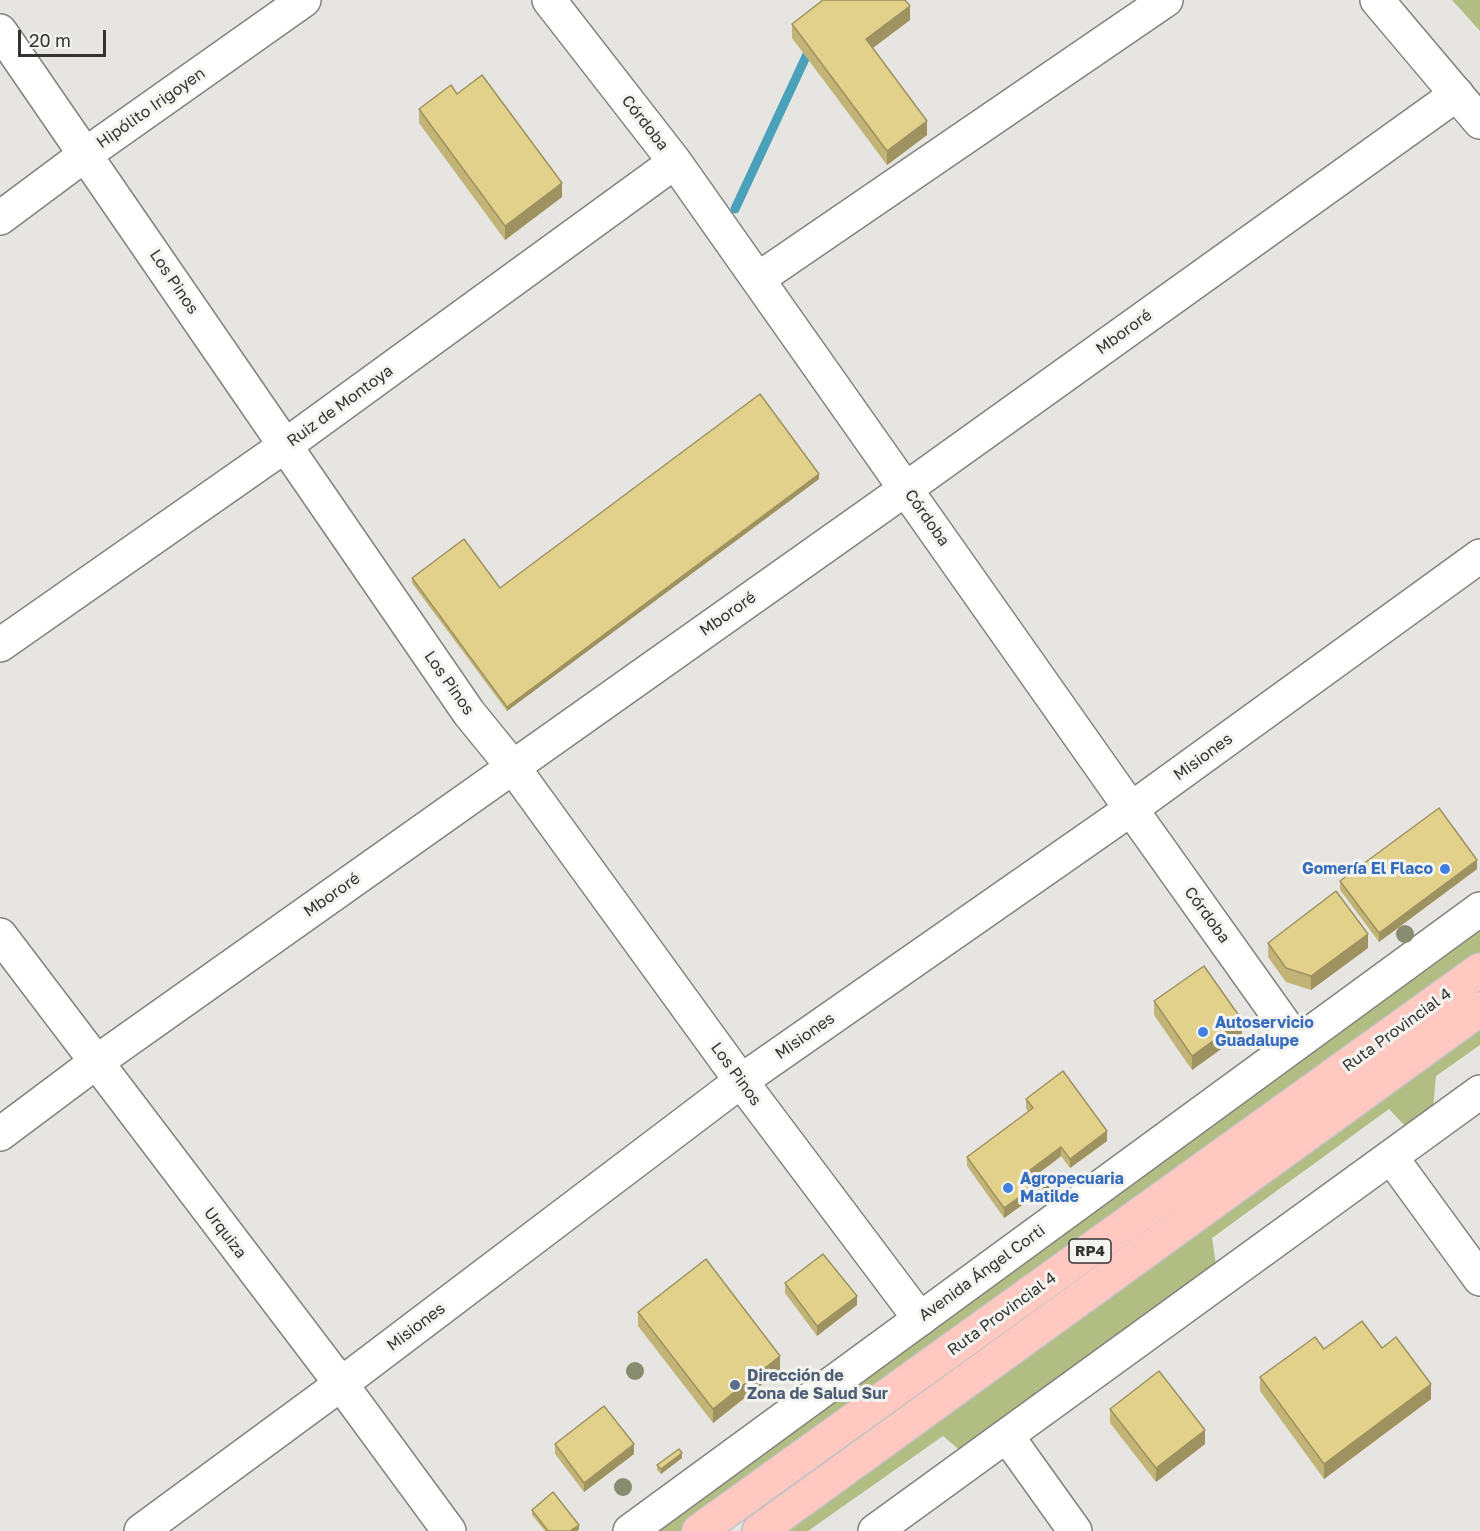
<!DOCTYPE html>
<html>
<head>
<meta charset="utf-8">
<style>
  body { margin:0 }
  #map { position:relative; width:1480px; height:1531px; overflow:hidden; background:#e6e5e1; font-family:"Golos Text",sans-serif }
  canvas { display:block }
  .scale { position:absolute; left:18px; top:30px; width:88px; height:27px; box-sizing:border-box; border:3px solid #343332; border-top:0; padding-left:8px; font-size:18px; line-height:21px; white-space:nowrap; color:#343332; -webkit-text-stroke:4px #f3f3ef; paint-order:stroke }
</style>
</head>
<body>
<div id="map">
<canvas width="1480" height="1531"></canvas>
<div class="scale">20 m</div>
</div>
<script>
const c = document.querySelector('canvas').getContext('2d');
c.lineJoin = 'round';
function fillPath(path, color) {
  c.fillStyle = color;
  c.fill(path, 'evenodd');
}
function strokePath(path, color, width, dash) {
  c.strokeStyle = color;
  c.lineWidth = width;
  c.lineCap = dash ? 'butt' : 'round';
  c.setLineDash(dash || []);
  c.stroke(path);
}
function label(font, color, halo, rows, align = 'center') {
  c.font = font + ' "Golos Text",sans-serif';
  c.lineWidth = 6;
  c.setLineDash([]);
  c.textBaseline = 'middle';
  c.strokeStyle = halo;
  c.fillStyle = color;
  for (const [text, x, y, turn = 0] of rows) {
    c.save();
    c.translate(x, y);
    c.rotate((+turn || 0) * Math.PI / 180);
    c.textAlign = isNaN(turn) ? turn : align;
    if (halo) c.strokeText(text, 0, 0);
    c.fillText(text, 0, 0);
    c.restore();
  }
}
fillPath(new Path2D(`
  M1452,0H1480V31Z
  M1480,931V955L681,1531H649Z
  M1480,1018V1045L1436,1076L1433,1108L1406,1127L1389,1109L1212,1238L1216,1265L963,1453L943,1436L808,1531H775Z`), '#b1bd82');
strokePath(new Path2D(`
  M735,209L810,48`), '#49a1ba', 9);
const minor = new Path2D(`
  M549,0L675,162L1131,809L1297,1042
  M0,31L469,713L513,767L741,1081L920,1319
  M0,218L86,154L304,0
  M758,279L1166,0
  M0,645L286,445L675,162
  M0,935L341,1384L449,1531
  M0,1134L95,1063L907,488L1457,94
  M1391,1157L1480,1279
  M1007,1436L1075,1531
  M141,1531L341,1384L741,1081L1131,809L1480,556`);
const secondary = new Path2D(`
  M1377,0L1480,122
  M630,1531L1480,909
  M875,1531L1480,1092`);
const primary = new Path2D(`
  M699,1531L1480,970
  M759,1531L1480,1009`);
strokePath(minor, '#82817d', 36);
strokePath(secondary, '#82817d', 36);
strokePath(primary, '#c2c2c2', 36);
strokePath(minor, '#fff', 33);
strokePath(secondary, '#fff', 33);
strokePath(primary, '#ffc8c0', 33);
c.fillStyle = '#888c6e';
for (const [x, y] of [
  [1405,934],
  [1050,1193],
  [635,1371],
  [623,1487]
]) {
  c.beginPath();
  c.arc(x, y, 9, 0, 2 * Math.PI);
  c.fill();
}
fillPath(new Path2D(`
  M910,20L873,48L927,135L887,165L792,38V24Z
  M457,94L562,197L505,240L419,123V109Z
  M819,479L507,711L412,583V578L500,588Z
  M1477,869L1379,942L1340,890V881Z
  M1268,943L1368,948L1311,990L1286,982L1268,957Z
  M1154,1001L1242,1034L1192,1070L1154,1015Z
  M1026,1099L1107,1141L1070,1168L1061,1156L1054,1162L1034,1176L1039,1193L1004,1218L967,1166V1157L1028,1112L1026,1108Z
  M785,1283L857,1305L817,1336L785,1293Z
  M638,1312L780,1370L713,1423L638,1326Z
  M1382,1348L1431,1399L1324,1479L1260,1391V1377L1324,1349Z
  M1110,1409L1205,1444L1156,1482L1110,1423Z
  M555,1444L634,1454L584,1492L555,1454Z
  M682,1458L661,1474L657,1470V1465Z
  M532,1510L579,1529L577,1531H545L532,1515Z`), '#c2b477');
fillPath(new Path2D(`
  M910,6V20L866,53V39Z
  M927,121V135L887,165V151Z
  M562,183V197L505,240V226Z
  M819,474V479L507,711V707Z
  M1477,860V869L1379,942V933Z
  M1368,934V948L1311,990V976Z
  M1242,1020V1034L1192,1070V1056Z
  M1107,1131V1141L1070,1168V1159Z
  M1061,1147V1156L1030,1180V1170Z
  M1039,1183V1193L1004,1218V1208Z
  M857,1296V1305L817,1336V1326Z
  M780,1356V1370L713,1423V1409Z
  M1431,1384V1399L1324,1479V1464Z
  M1205,1430V1444L1156,1482V1468Z
  M634,1444V1454L584,1492V1483Z
  M682,1453V1458L661,1474V1469Z
  M579,1525V1529L577,1531H570Z`), '#9e9261');
const building = new Path2D(`
  M823,0H905L910,6L866,39L927,121L887,151L792,24Z
  M482,75L562,183L505,226L419,109L451,85L457,94Z
  M760,394L819,474L507,707L412,578L464,539L500,588Z
  M1439,808L1477,860L1379,933L1340,881Z
  M1336,891L1368,934L1311,976L1286,968L1268,943Z
  M1204,966L1242,1020L1192,1056L1154,1001Z
  M1063,1071L1107,1131L1070,1159L1061,1147L1054,1152L1030,1170L1039,1183L1004,1208L967,1157L1033,1108L1026,1099Z
  M823,1254L857,1296L817,1326L785,1283Z
  M706,1259L780,1356L713,1409L638,1312Z
  M1362,1321L1382,1348L1396,1337L1431,1384L1324,1464L1260,1377L1315,1337L1324,1349Z
  M1159,1371L1205,1430L1156,1468L1110,1409Z
  M604,1406L634,1444L584,1483L555,1444Z
  M679,1449L682,1453L661,1469L657,1465Z
  M553,1492L579,1525L570,1531H548L532,1510Z`);
fillPath(building, '#e1d18a');
strokePath(building, '#9e9261', 1.5);
for (const [x, y, r, color] of [
  [1445,869,6,"#3f7fe0"],
  [1203,1032,6,"#3f7fe0"],
  [1008,1188,6,"#3f7fe0"],
  [735,1385,6,"#5c6f8a"]
]) {
  const dot = new Path2D();
  dot.arc(x, y, r, 0, 2 * Math.PI);
  c.fillStyle = color;
  c.fill(dot);
  strokePath(dot, '#f3f3ef', 2);
}
for (const [x, y, w] of [
  [1090,1251,42]
]) {
  const box = new Path2D();
  box.roundRect(x - w / 2, y - 12, w, 24, 4.5);
  c.fillStyle = '#f3f3ef';
  c.fill(box);
  strokePath(box, '#343332', 1.5);
}
label('bold 15px', '#343332', null, [
  ["RP4",1090,1251]
]);
label('16px', '#343332', '#f3f3ef', [
  ["Hipólito Irigoyen",151,108,-35],
  ["Córdoba",645,123,52],
  ["Los Pinos",174,282,56],
  ["Mbororé",1124,332,-36],
  ["Ruiz de Montoya",340,406,-36],
  ["Córdoba",927,518,55],
  ["Mbororé",728,614,-35],
  ["Los Pinos",449,683,55],
  ["Misiones",1203,757,-36],
  ["Mbororé",332,895,-35],
  ["Córdoba",1207,915,54],
  ["Ruta Provincial 4",1397,1030,-36],
  ["Misiones",805,1036,-35],
  ["Los Pinos",736,1074,54],
  ["Urquiza",225,1233,53],
  ["Avenida Ángel Corti",982,1273,-36],
  ["Ruta Provincial 4",1002,1314,-36],
  ["Misiones",416,1327,-37]
]);
label('bold 16px', '#366cbe', '#f3f3ef', [
  ["Gomería El Flaco",1433,869,"right"],
  ["Autoservicio",1215,1023],
  ["Guadalupe",1215,1041],
  ["Agropecuaria",1020,1179],
  ["Matilde",1020,1197]
], 'left');
label('bold 16px', '#4e5e75', '#f3f3ef', [
  ["Dirección de",747,1376],
  ["Zona de Salud Sur",747,1394]
], 'left');
</script>
</body>
</html>
